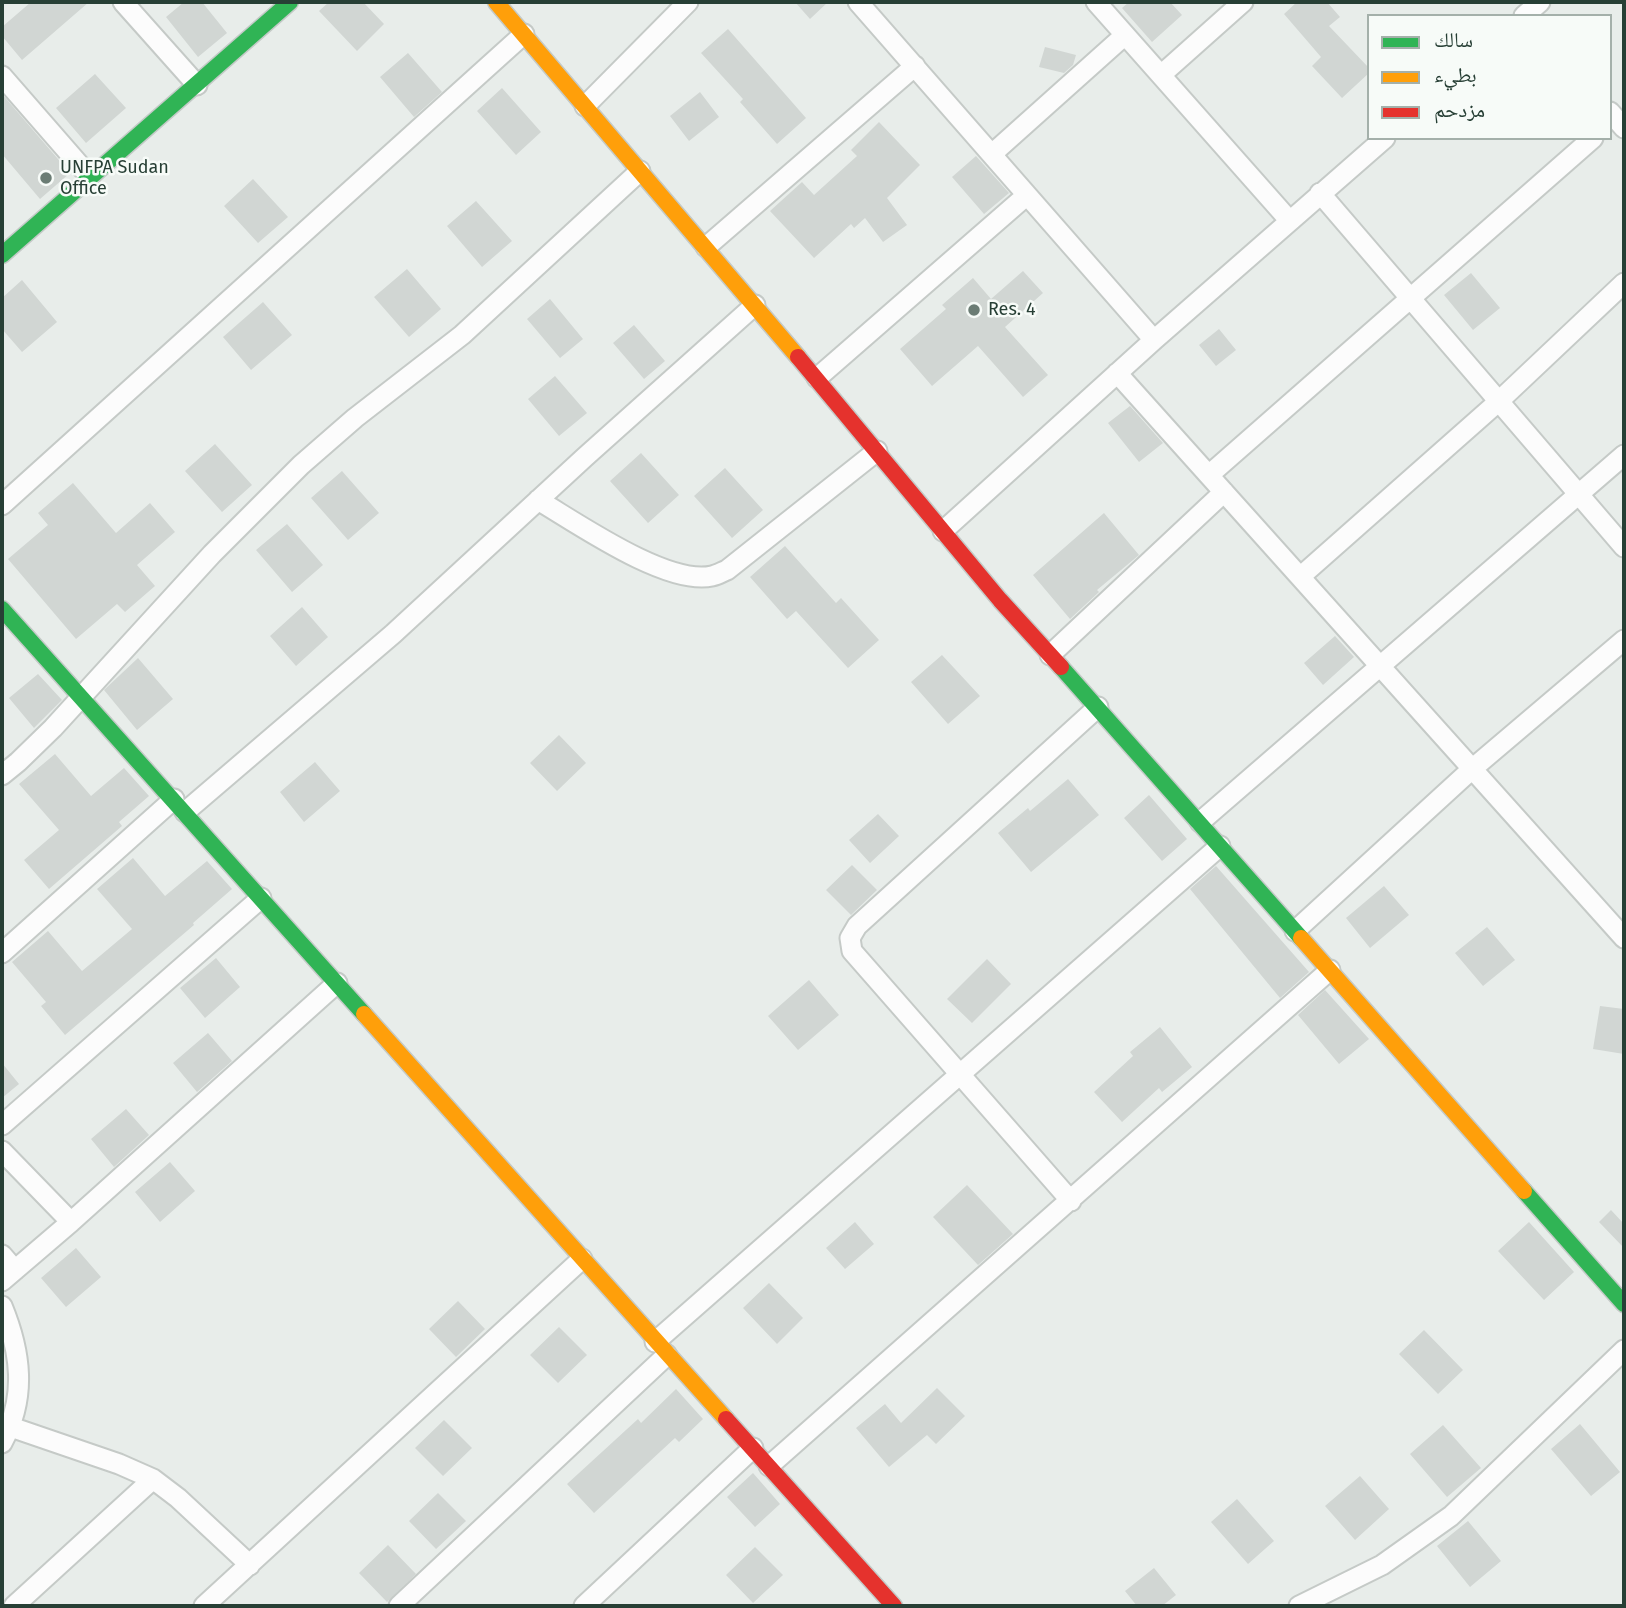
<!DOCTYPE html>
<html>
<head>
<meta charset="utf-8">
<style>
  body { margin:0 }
  #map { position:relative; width:1626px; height:1608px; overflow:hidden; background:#e8edea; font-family:"Fira Sans","Noto Naskh Arabic",sans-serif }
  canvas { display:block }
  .frame { position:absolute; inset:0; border:4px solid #273f35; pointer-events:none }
  .legend { position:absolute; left:1367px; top:14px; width:245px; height:126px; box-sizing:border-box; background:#f7fbf8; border:2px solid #a4b0aa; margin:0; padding:9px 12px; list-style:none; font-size:21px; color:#273f35 }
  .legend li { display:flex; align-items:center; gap:14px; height:35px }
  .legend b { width:35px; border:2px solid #a4b0aa }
</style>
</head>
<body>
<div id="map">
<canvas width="1626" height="1608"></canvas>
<div class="frame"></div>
<ul class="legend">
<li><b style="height:9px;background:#30b455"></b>سالك</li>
<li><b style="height:9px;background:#ff9f0a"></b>بطيء</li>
<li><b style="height:9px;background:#e5322d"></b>مزدحم</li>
</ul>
</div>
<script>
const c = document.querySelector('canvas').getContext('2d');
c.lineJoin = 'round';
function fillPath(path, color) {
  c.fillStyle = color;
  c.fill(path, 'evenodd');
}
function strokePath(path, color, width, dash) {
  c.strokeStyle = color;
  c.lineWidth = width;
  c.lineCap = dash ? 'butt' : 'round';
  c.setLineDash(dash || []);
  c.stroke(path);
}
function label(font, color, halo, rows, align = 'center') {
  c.font = font + ' "Fira Sans",sans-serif';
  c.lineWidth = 5;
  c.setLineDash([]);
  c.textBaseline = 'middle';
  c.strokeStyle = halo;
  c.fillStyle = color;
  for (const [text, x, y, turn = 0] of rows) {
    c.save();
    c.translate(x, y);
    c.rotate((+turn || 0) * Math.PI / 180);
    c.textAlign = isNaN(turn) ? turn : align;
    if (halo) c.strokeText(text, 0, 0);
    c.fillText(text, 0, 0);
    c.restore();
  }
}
fillPath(new Path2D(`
  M31,2H89L22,60L2,36V27Z
  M184,2H202L227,33L198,57L166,17Z
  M329,2H363L384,24L357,51L319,11Z
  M795,2H828L810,19Z
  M1129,2H1170L1182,15L1152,42L1122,8Z
  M1297,2H1327L1340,17L1329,26L1369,68V73L1342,98L1312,66L1321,57L1284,14Z
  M728,29L806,118L777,144L740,102L743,99L701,53Z
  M1045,47L1076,55L1073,65L1064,73L1039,67Z
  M408,53L442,92L414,117L380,77Z
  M95,74L126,108L86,143L56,108Z
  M502,88L541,132L516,155L477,111Z
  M700,92L719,117L689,141L670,116Z
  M2,94L70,173L40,199L2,154Z
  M879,122L920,165L887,198L907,225L883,242L865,218L854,228L851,224L814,258L770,211L802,182L814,195L857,156L851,150Z
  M976,156L1009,193L984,214L952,177Z
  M253,179L288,217L258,243L224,206Z
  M476,201L512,241L482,267L447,226Z
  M407,269L441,309L409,337L374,297Z
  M1023,271L1043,293L1005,327L1048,375L1023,397L978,346L932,386L900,349L946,309L942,305L973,278L991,299Z
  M1471,273L1500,308L1473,330L1444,295Z
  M22,280L57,322L22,352L2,329V298Z
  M550,299L583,339L560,358L527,319Z
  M263,302L292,335L251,370L223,337Z
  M634,325L665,361L644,379L613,343Z
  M1219,329L1236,350L1216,366L1199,345Z
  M555,376L587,413L559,436L528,399Z
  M1130,406L1163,443L1139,462L1108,423Z
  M215,444L252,485L222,512L185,471Z
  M641,453L679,495L648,523L610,481Z
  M725,468L763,510L732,538L694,496Z
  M342,471L379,513L348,540L311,498Z
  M73,483L116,533L150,503L175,532L137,565L155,586L125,612L117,604L76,639L8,559L48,525L38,513Z
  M1104,513L1139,555L1097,590L1099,592L1070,619L1033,575Z
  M287,524L323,565L292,592L256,550Z
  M785,546L836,603L841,598L879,640L848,668L796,611L787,619L750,577Z
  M302,607L328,637L296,666L270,636Z
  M1335,636L1354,657L1323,685L1304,663Z
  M942,655L980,696L948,724L911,682Z
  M138,658L173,699L137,730L104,690Z
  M38,674L62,700L34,728L9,698Z
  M559,735L586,763L557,791L530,763Z
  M55,754L91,796L124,768L149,796L119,822L122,826L49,889L24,860L59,830L19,784Z
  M315,762L340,791L304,822L280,792Z
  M1068,779L1099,815L1031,872L998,833L1028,808L1030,811Z
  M1149,795L1187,839L1162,861L1124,818Z
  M878,814L899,836L870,863L849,840Z
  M133,858L165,896L207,861L232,889L193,923L194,925L65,1035L41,1006L46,1002L12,962L48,931L82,971L132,929L97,889Z
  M852,865L877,890L851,915L826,890Z
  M1216,866L1309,972L1280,998L1190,889Z
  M1384,886L1409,915L1370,948L1346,918Z
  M1487,927L1515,960L1483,986L1455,953Z
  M216,958L240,987L205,1018L180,988Z
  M987,959L1011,984L972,1023L947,999Z
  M809,980L839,1015L798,1050L768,1016Z
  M1325,990L1369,1039L1339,1064L1298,1015Z
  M1600,1006L1624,1009V1054L1593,1049Z
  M1160,1027L1192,1067L1162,1092L1159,1088L1122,1122L1094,1092L1133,1056L1130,1052Z
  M208,1033L232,1061L197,1092L173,1063Z
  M2,1063L19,1084L2,1098Z
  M126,1109L149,1135L114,1167L91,1139Z
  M170,1162L195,1191L160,1222L135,1192Z
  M967,1185L1013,1234L978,1265L933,1217Z
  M1611,1210L1624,1224V1248L1599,1222Z
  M855,1222L874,1244L845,1269L826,1248Z
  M1529,1222L1574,1272L1544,1300L1498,1251Z
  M76,1248L101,1277L66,1307L41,1278Z
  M769,1283L803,1318L777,1344L743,1308Z
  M458,1301L485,1329L456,1357L429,1329Z
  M559,1327L587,1355L558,1383L530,1355Z
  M1424,1330L1463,1370L1438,1394L1399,1354Z
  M937,1388L965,1416L936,1444L927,1435L889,1467L856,1428L885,1404L901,1423Z
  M676,1389L703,1419L679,1442L675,1438L594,1513L567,1484L638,1419L641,1423Z
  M444,1420L472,1448L443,1476L415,1448Z
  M1580,1424L1620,1472L1591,1496L1551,1449Z
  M1443,1425L1481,1468L1447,1497L1410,1454Z
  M753,1473L780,1504L755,1527L727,1497Z
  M1360,1476L1389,1509L1355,1540L1325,1506Z
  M438,1493L466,1521L436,1549L409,1521Z
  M1237,1499L1274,1541L1248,1564L1211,1522Z
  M1468,1521L1501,1561L1470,1587L1437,1546Z
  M388,1545L416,1574L387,1602L359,1573Z
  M755,1547L783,1575L753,1603L726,1575Z
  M1154,1568L1176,1595L1162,1606H1137L1125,1591Z`), '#d1d6d3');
const street = new Path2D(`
  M123,2L197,85
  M858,2L1154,340
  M1096,2L1289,220
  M1524,16L1540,2
  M1161,75L1243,2
  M2,76L90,177
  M585,106L688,2
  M1610,112L1624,128
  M992,154L1125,35
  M1320,193L1624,547
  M706,247L915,66
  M1117,373L1624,938
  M817,378L1027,195
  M1209,475L1593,138
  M538,500C577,523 667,586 712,576C717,575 722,572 727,570L877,451
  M2,505L524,34
  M943,531L1154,340L1385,138
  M1300,577L1498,402L1624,283
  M1050,655L1224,492
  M2,775L18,762L53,728L212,554L301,465L355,418L462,335L640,171
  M185,812L393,634L585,457L755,305
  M1200,822L1624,455
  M1295,931L1472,769L1624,640
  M2,953L174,799
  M2,1125L261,898
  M2,1151L71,1222
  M1071,1201L852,951L850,938L857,926L1098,707
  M2,1255L15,1270
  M2,1281L71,1222L337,983
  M2,1306C21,1352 27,1397 2,1443
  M655,1342L1220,846
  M11,1427L119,1464L153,1479L178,1498L250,1565
  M769,1466L1330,970
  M14,1606L153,1479
  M204,1606L582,1259
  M399,1606L667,1355
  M584,1606L753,1448
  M1299,1606L1382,1565L1451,1516L1624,1350`);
const fast = new Path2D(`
  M2,255L290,2
  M2,609L364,1014
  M1061,667L1301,938
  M1524,1191L1624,1304`);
const slow = new Path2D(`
  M496,2L798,357
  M1301,938L1524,1191
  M364,1014L726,1419`);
const jam = new Path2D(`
  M798,357L1000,600L1061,667
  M726,1419L894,1606`);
strokePath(street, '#c5cac7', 23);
strokePath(fast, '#c4cac7', 19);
strokePath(slow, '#c4cac7', 19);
strokePath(jam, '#c4cac7', 19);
strokePath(street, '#fcfcfc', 19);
strokePath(fast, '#30b455', 16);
strokePath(slow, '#ff9f0a', 16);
strokePath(jam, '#e5322d', 16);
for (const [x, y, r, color] of [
  [46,178,7,"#6b7c74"],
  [974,310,7,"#6b7c74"]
]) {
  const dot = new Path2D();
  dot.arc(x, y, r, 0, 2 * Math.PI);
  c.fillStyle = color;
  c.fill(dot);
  strokePath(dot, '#f7fbf8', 2.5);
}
label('18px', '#273f35', '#f7fbf8', [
  ["UNFPA Sudan",60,168],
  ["Office",60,189],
  ["Res. 4",988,310]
], 'left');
</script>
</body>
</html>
